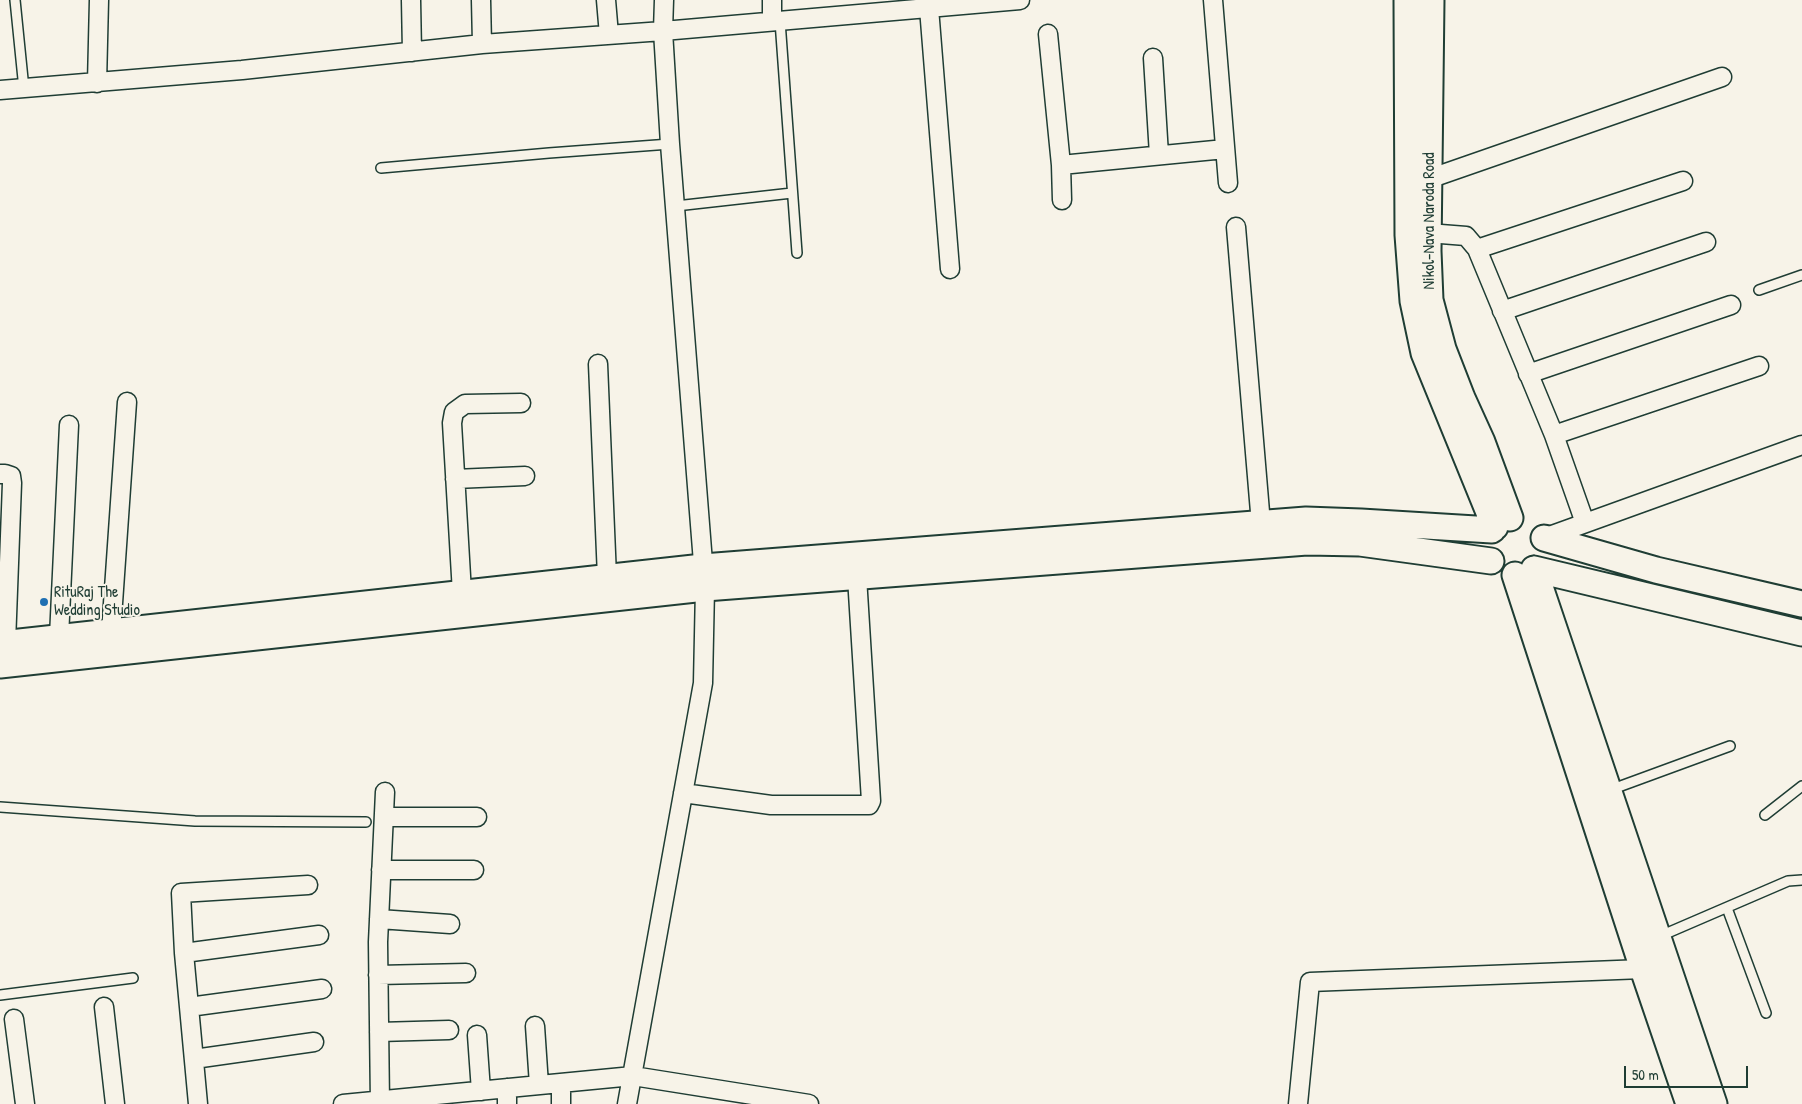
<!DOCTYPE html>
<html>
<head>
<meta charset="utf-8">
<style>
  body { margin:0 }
  #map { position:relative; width:1802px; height:1104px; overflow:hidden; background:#f7f3e8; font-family:"Patrick Hand",sans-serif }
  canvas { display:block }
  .scale { position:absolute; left:1624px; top:1066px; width:124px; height:22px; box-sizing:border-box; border:2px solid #1f3d34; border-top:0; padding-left:6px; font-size:15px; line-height:18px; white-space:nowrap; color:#1f3d34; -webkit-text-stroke:4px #f7f3e8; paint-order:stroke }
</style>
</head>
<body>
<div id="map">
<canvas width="1802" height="1104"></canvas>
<div class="scale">50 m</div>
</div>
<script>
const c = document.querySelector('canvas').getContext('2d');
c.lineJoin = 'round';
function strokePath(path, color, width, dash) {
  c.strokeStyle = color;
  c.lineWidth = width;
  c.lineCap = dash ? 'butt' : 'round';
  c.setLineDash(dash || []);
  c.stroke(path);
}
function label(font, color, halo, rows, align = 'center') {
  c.font = font + ' "Patrick Hand",sans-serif';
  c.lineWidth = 4;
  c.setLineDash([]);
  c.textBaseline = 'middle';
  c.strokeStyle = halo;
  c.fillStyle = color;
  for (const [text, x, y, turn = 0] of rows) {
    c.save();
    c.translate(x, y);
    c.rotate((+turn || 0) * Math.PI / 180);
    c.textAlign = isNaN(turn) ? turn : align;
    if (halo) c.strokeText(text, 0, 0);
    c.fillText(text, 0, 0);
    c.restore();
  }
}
const lane = new Path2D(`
  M15,0L24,89
  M780,21L797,253
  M381,168L549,153L670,144
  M676,206L792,193
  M1759,290L1802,275
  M1610,790L1730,746
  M0,807L195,821L366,822
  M1765,815L1802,786
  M1727,908L1766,1013
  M1658,937L1788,881L1802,880
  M0,995L133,978`);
const street = new Path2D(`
  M411,0L412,52
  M481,0L482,44
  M606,0L609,35
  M772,0V21
  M1213,0L1228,183
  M929,8L950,269
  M1048,34L1061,165
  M1153,58L1159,155
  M97,83L99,0
  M0,90L242,70L482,44L663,31L1020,0
  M1420,182L1722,77
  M1062,200L1061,165L1225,149
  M1236,227L1261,524
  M1428,233L1466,236L1477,249
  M1502,311L1706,242
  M598,364L607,577
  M1528,374L1731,305
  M1554,435L1759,366
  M0,474H5L11,476L12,483L6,643
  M455,479L525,476
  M1585,523L1554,435L1477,249L1683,181
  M1544,538L1802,445
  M462,593L452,423L454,412L465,404L521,403
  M111,632L127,402
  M59,637L69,425
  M683,793L771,805H869L871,801L857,577
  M384,817H477
  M381,870H474
  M379,919L450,924
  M184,953L319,935
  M378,975L466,973
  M104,1007L115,1104
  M189,1007L322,989
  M14,1019L25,1104
  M535,1026L539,1085
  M379,1032L449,1030
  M477,1035L481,1091
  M194,1059L314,1042
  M561,1083V1104
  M507,1088V1104
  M198,1104L184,953L181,893L308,885
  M343,1104L633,1076L809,1104
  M380,1104L378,942L385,792
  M627,1104L703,683L705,588L670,144L663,31L664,0
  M1298,1104L1310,982L1643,969`);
const secondary = new Path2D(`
  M1407,0L1408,235L1413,301L1424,353L1495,527
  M1431,0L1428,251L1430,300L1443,349L1462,398L1482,442L1510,518
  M1544,538L1656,570L1802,604
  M1534,569L1714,1104
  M1534,569L1802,633
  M1515,575L1643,969L1689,1104
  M0,644L703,567L1306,520L1361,522L1492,530
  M0,665L705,588L1307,542L1360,543L1491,561`);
strokePath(lane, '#1f3d34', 12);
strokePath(street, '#1f3d34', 21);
strokePath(secondary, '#1f3d34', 29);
strokePath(lane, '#f7f3e8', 9);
strokePath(street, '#f7f3e8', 18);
strokePath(secondary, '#f7f3e8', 25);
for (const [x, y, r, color] of [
  [44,602,5,"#1f6fb2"]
]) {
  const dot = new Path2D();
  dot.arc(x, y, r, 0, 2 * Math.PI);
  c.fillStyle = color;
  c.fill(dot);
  strokePath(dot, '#f7f3e8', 2);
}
label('16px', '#1f3d34', '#f7f3e8', [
  ["Nikol-Nava Naroda Road",1430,221,-90]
]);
label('16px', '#1f3d34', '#f7f3e8', [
  ["RituRaj The",54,593],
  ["Wedding Studio",54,611]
], 'left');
</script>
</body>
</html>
